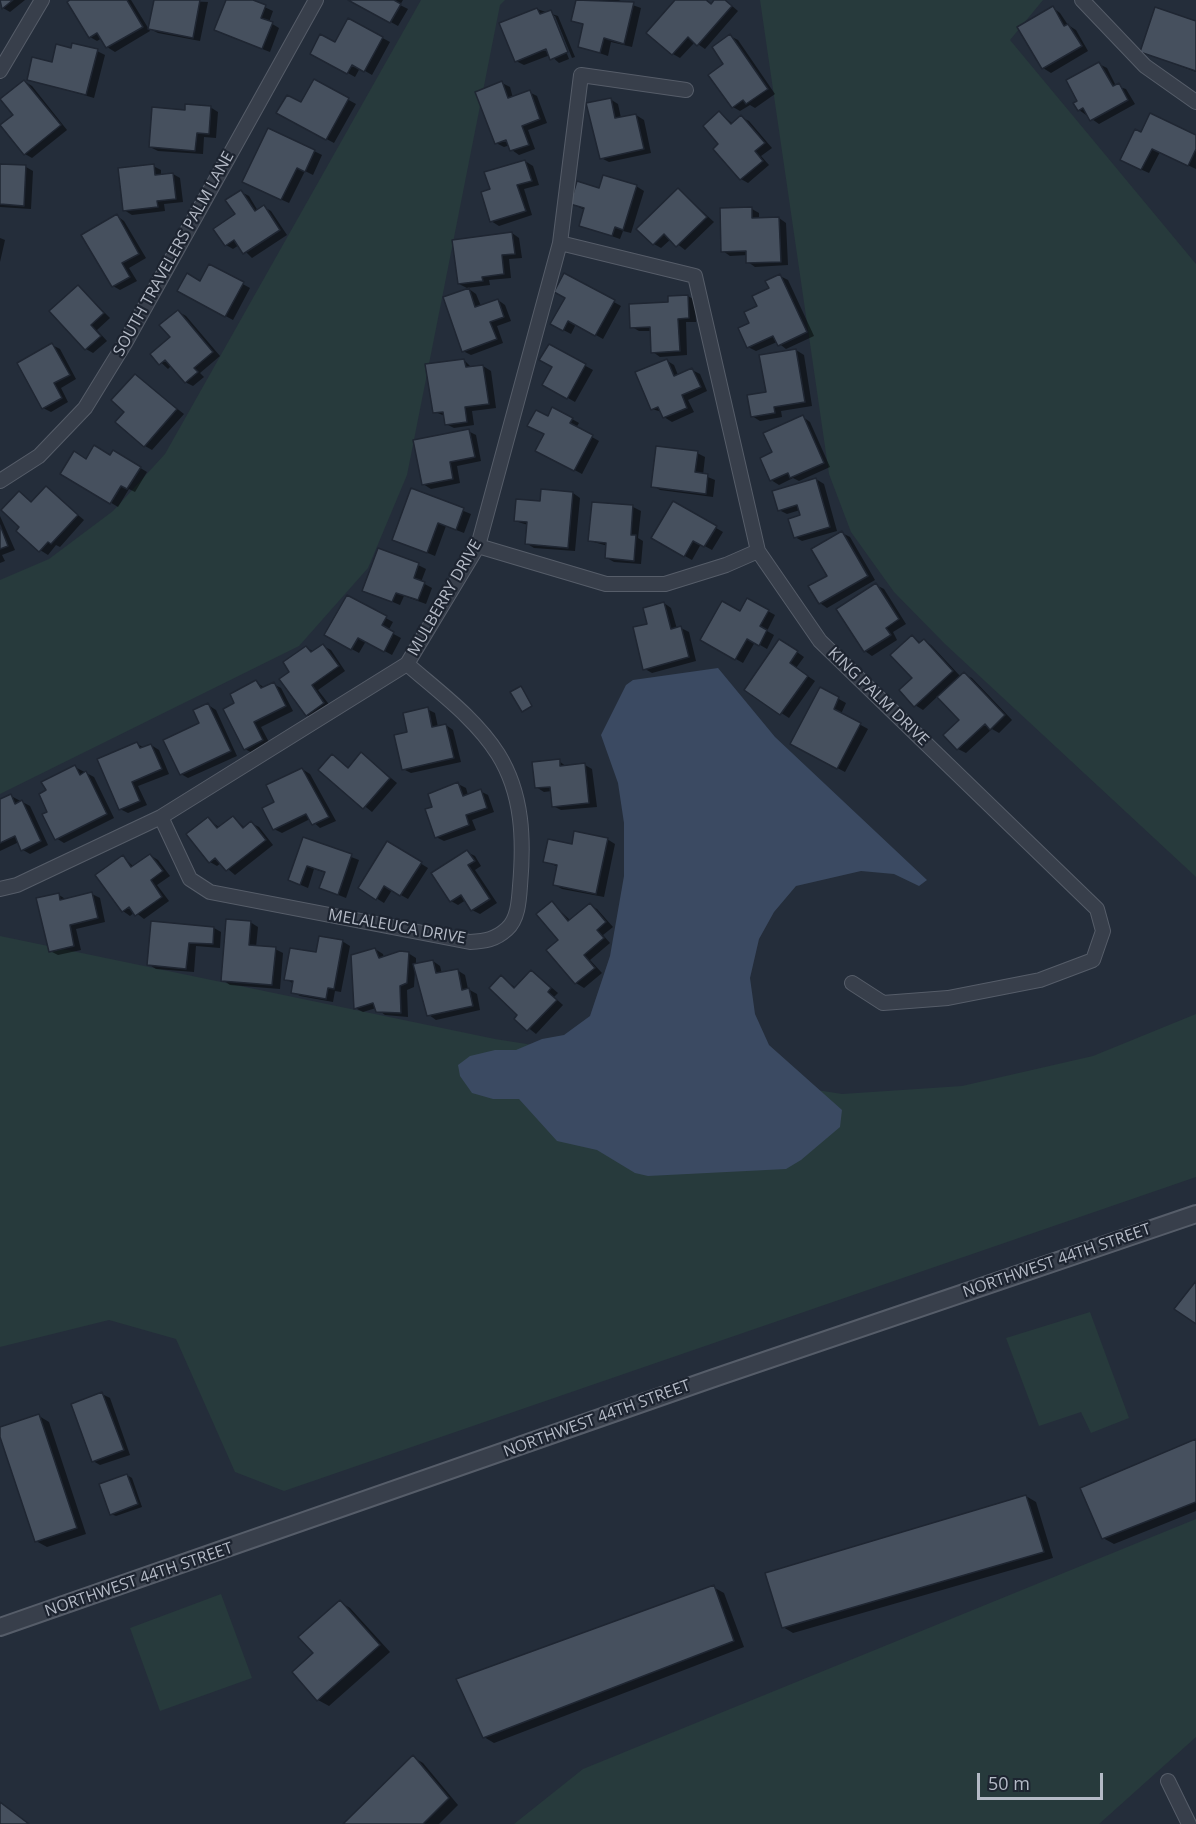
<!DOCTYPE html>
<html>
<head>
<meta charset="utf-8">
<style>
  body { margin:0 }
  #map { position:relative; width:1196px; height:1824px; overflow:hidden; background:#242d3a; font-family:"Open Sans",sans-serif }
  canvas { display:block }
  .scale { position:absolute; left:977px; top:1773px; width:126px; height:27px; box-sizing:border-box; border:3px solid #b4bac6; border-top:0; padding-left:8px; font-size:18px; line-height:21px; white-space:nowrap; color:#b4bac6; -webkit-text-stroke:4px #1d2430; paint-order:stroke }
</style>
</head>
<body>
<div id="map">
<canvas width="1196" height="1824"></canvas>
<div class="scale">50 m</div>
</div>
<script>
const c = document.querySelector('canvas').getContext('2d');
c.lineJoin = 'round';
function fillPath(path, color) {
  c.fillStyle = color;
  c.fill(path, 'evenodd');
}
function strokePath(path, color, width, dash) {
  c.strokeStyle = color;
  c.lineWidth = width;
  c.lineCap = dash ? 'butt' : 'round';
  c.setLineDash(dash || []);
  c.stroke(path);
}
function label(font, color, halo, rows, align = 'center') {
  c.font = font + ' "Open Sans",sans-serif';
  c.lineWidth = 4.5;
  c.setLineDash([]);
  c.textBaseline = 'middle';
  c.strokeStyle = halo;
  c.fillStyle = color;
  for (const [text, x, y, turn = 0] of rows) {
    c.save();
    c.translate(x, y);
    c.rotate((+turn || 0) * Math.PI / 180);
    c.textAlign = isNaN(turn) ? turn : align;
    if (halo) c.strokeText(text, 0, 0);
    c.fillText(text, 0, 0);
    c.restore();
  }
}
fillPath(new Path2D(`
  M421,0H505L500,5L407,475L368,568L299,646L0,794V580L49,559L113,511L165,454Z
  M760,0H1043L1010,40L1196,264V877L945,644L894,592L851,532L829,474Z
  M0,936L495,1039L842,1094L962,1086L1093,1056L1196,1014V1177L284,1491L235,1472L176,1339L109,1320L0,1347Z
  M1090,1312L1129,1418L1091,1433L1081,1412L1039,1426L1006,1338Z
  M1196,1519V1737L1099,1824H514L583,1769Z
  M221,1594L252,1678L160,1711L130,1628Z`), '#273a3c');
fillPath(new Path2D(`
  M718,668L775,737L927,880L919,886L894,874L861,871L796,886L774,912L759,939L750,978L755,1014L769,1045L842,1110L840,1127L801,1160L786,1169L648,1176L635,1173L597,1150L557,1141L519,1099H493L472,1093L460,1076L458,1065L470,1056L495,1050H516L542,1039L564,1035L590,1016L610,956L624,876V823L618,783L601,735L626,685L633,680Z`), '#3b4a62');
fillPath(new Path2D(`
  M0,0H25L10,12L3,8Z
  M73,0H131L150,31L115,52L107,47L102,38L97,41L90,37Z
  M156,0L208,2L200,41L158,33L150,29Z
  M227,0H249L273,11L269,22L279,28L270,52L223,34Z
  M351,0H403L400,5L408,9L398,26Z
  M577,0H618L641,8L632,47L611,42L608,56L579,46L585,25L572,20Z
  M677,0H707L712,4L716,0H725L738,11L705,49L695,42L680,58L673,54Z
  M1053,8L1060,13L1068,25L1076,30L1088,51L1051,73L1043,68Z
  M537,9L558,16L575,57L572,58L555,16H552L569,59L559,63L550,55L524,65L516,61Z
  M349,20L390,42L372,75L360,68L355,77L312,53L336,44Z
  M1196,22V72L1142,52Z
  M730,36L738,40L775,94L755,108L750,105L740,111L733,107L725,65Z
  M72,50L97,51L105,55L94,98L28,79Z
  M1099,64L1107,68L1116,86L1126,89L1135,104L1099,124L1079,110Z
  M24,81L32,86L67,130L32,158L25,154L15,115Z
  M314,81L356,104L334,143L278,113L301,104Z
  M502,83L510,87L513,98L529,92L537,96L547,123L528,130L535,149L519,155L512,150L510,145L504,147L496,143Z
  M610,99L618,104L621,118L636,115L644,120L651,153L609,162L601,158Z
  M210,107L218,112L216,138L204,137L203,154L158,151L150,147L186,111Z
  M720,113L733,124L741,117L749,121L772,148L761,156L769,165L748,183L741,179L720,144Z
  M1141,134L1196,136V169L1160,152L1149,173L1129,164Z
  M314,151L322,155L313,175L305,171L289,203L251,186Z
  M525,161L533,166L539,185L524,189L532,215L499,226L491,221L492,190Z
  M0,165L26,167L33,171L31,209L0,207Z
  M153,166L161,170V175L173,174L180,178L183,202L164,204L165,211L132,215L124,210Z
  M636,186L644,191L631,233L623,231L620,239L580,225L585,210L572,204L600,190Z
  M679,190L714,222L685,250L671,239L661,248L654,244Z
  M241,192L249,196L258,211L264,207L271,211L287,235L252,258L239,245L233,249L226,245L237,215Z
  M752,209L759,213V219L779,218L786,223L788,265L755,267L748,262V255L730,256L723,251Z
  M117,216L124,221L146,258L129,268L137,281L120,290L113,286Z
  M512,233L519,238L522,258L509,259L511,278L489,280L490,285L467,288L459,284Z
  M0,238L5,240L0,262Z
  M210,266L250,288L233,320L179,291L201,283Z
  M565,275L621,306L603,339L576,324L571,334L552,324L567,297Z
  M780,276L788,280L814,336L786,349L777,342L756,351L748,347L751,323Z
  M79,287L110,318L97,330L107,341L93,353L86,349Z
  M469,289L476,294L481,306L498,300L505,305L511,321L497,326L503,343L471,355L463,351Z
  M688,296L695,300L696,322H686L687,355L660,357L653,352L652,331H639L632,327L670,303Z
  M179,312L186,316L220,356L200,373L204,377L193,386L185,382L172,365L168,369L152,354L172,338Z
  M52,345L60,349L76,379L61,388L68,402L51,412L43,408Z
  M549,346L593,370L575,402L544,384L554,367Z
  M796,350L804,355L812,406L781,411L782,417L760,421L752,416Z
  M464,360L472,368L483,366L491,371L496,408L472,411L474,425L454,428L446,424L445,416L435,412Z
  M666,360L674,365L678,375L692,370L700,374L707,391L688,400L694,412L672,422L664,417L662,412L652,409Z
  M135,376L184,414L152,450L145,446L126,412Z
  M803,417L810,422L830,467L799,481L793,478L779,485L771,480Z
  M548,418L572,419L579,423L576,428L599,441L582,474L545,454Z
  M468,431L476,435L481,461L457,466L460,483L431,489L423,484Z
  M114,452L147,472L135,492L129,489L118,507L62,473L86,461L111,457Z
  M697,453L705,457L703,475L715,480L713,497L660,490L653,486Z
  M816,479L824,484L837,531L802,541L795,537L802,516L800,510L787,514L779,510Z
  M46,488L84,520L60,547L56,545L48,555L40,550L19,493L33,503Z
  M412,490L471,514L464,533L446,526L435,556L394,539Z
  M573,493L580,498L575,551L534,548L526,543L528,525L515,521Z
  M594,503L633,507L641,511L638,538L643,541L641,564L614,562L607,558L608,546L590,541Z
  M673,503L723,532L712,550L701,544L692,560L653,538Z
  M0,516L15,550L2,555L5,561L0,563Z
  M842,533L850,537L875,580L827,608L820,603Z
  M418,565L426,569L421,582L432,588L426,604L404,596L400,605L364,590Z
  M876,585L884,589L906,624L893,632L897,640L872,656L865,651Z
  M347,597L393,622L388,631L401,638L392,655L366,641L359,653L326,635Z
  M748,600L775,615L767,631L774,635L767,649L755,642L743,663L702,640L741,613Z
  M664,603L671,608L677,629L681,628L689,632L696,661L652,673L645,669L649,625Z
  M912,637L921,643L924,641L931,645L961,677L964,674L972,678L1012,720L999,733L992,729L966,753L958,749L945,735L961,720L938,696L923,710L915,705Z
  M787,645L804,657L796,668L815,681L789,718L746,690Z
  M323,646L331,650L345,671L318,690L331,707L314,719L307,715L291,672L306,647L314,652Z
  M256,682L265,688L273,684L281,688L293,711L261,727L270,744L252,753L245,749L237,704Z
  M821,689L846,703L841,714L868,729L845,772L792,744Z
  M208,705L216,710L237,756L188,778L181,774Z
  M427,709L435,713L438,727L446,725L453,730L461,762L411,773L403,769L409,733Z
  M137,744L145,748L151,745L159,750L169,774L138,786L147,805L128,813L120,809Z
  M332,756L349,768L368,759L397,783L372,812L320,770Z
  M559,761L567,767L585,765L592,769L597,807L561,810L553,806L552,791L544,792L536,787Z
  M75,767L94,777L114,818L64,843L56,838L49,812Z
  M302,769L310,774L336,821L320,828L310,819L282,833L274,829L276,803Z
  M458,784L466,788L468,795L480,791L488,795L494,812L472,820L476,830L444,841L436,837L434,808Z
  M11,796L30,806L48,845L30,854L23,850L19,842L0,851V801Z
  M233,817L245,828L251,823L259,827L273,845L235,875L221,863L217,866L210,862L208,819L220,828Z
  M304,839L359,860L346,898L321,888L326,873L314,869L308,888L289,880Z
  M607,839L615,844L604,897L562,889L555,885L558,867L545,861Z
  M388,843L428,868L408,899L392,890L384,903L360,888Z
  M467,852L475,856L481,866L475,870L497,903L480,914L472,910L466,900L458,905L451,901Z
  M150,855L158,860L170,876L157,885L169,901L144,919L135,912L130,916L123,911V857L134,867Z
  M92,894L100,898L105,922L76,929L81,950L58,955L50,951L59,895L67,900Z
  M552,903L571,921L590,905L597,909L613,927L603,935L610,943L590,960L602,973L584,988L576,983L548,950L560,940Z
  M250,922L258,927L256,947L275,949L283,953L280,989L230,985L223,980Z
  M214,928L221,932L220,948L196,946L194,972L156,969L148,964Z
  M342,941L350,946L341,992L335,991L333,1002L300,996L293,992L294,984L286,979L317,954Z
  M375,949L383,954L384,958L408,953L416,958V965L433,961L440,966L442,974L457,970L465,975L468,989L477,994L480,1010L436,1020L429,1015L415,970L414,987L407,990L408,1017L385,1015L376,1008L363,1012L355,1008Z
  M532,971L558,993L554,997L563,1005L536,1034L516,1018L520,1015L501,977L516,988Z
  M102,1394L110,1398L130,1455L100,1465L93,1461Z
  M39,1416L49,1422L86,1534L47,1547L36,1541L0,1432V1429Z
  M1196,1441V1511L1114,1544L1103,1538Z
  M127,1475L132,1478L142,1507L116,1516L111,1514Z
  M1026,1496L1036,1502L1053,1558L793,1633L783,1627Z
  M713,1587L724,1593L744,1647L494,1743L484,1737Z
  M340,1602L350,1608L390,1652L329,1706L318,1700L315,1653Z
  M413,1757L423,1763L458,1805L439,1824H345Z`), '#0007');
const building = new Path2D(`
  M0,0H13L2,9Z
  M70,0H127L143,27L106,48L97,33L89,38L67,2Z
  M154,0H200L193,38L148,29Z
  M226,0H253L266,5L261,18L273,22L262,49L214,30Z
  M348,0H394L401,4L390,23Z
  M576,0L634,2L624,44L604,38L600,53L578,47L583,24L571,21Z
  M675,0H706L711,4L714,0H725L732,6L697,46L688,37L672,55L646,33Z
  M1053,6L1064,26L1068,24L1082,46L1042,69L1017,27Z
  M1155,7L1196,21V71L1140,52Z
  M537,8L540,14L551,10L568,52L550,60L546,49L515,62L499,23Z
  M348,18L383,37L364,72L352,65L347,74L310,54L320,34L335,42Z
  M730,34L768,89L746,104L743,100L732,108L708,75L723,64L712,47Z
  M72,43L98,49L86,95L27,80L32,57L52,62L56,44L71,48Z
  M1099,62L1113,86L1119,83L1128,100L1090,121L1083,108L1078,111L1073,103L1077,101L1066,80Z
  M314,79L349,98L326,140L276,113L287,95L301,102Z
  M24,80L61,125L24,155L0,125L13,115L0,99Z
  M502,81L508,98L530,90L540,119L522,126L529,145L510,151L506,140L495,144L475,92Z
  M611,98L615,118L636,114L644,149L600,159L586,103Z
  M185,104L211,106L209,134L197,133L195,151L149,147L152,107L185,110Z
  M719,111L731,124L741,115L765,143L755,151L763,161L740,180L713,149L718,144L703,126Z
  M1150,113L1196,135V149L1188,166L1152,149L1141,170L1120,160L1135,129L1141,132Z
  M268,128L315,150L305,172L297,168L281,200L242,182Z
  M525,160L532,181L517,185L526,211L490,222L481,192L490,189L484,172Z
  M0,164L26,165L24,206L0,204Z
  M154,164L155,175L173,173L176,199L157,201L158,207L123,211L118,168Z
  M603,175L637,185L623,230L615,227L612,236L579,226L584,208L570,204L577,181L599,188Z
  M678,188L707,217L676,247L664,234L653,245L636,229Z
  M241,190L255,211L264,205L280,230L243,254L234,240L225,246L213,229L235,214L225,200Z
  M752,207V218L779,217L781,262L746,263V251L721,252L720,208Z
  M117,214L139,254L122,263L130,277L112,287L81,235Z
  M512,232L515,254L502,255L504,274L482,277L483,281L458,284L452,240Z
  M209,264L244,282L225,317L177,291L187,273L200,281Z
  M564,273L615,300L595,336L568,321L563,331L550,324L565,298L554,292Z
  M780,274L807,332L778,346L773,336L747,348L738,328L749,323L744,312L757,306L752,296L769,288L765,281Z
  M78,285L104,313L91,325L101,336L85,350L49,311Z
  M469,288L475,307L498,299L504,317L490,322L497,339L462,352L443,297Z
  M688,295L689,318L678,319L680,351L651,353L650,327L630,328L629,304L668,302V296Z
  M178,310L213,352L194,368L198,372L185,383L165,360L159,365L150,354L170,337L159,325Z
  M52,343L70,375L54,383L62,398L42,409L17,363Z
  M549,344L586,364L567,399L542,385L552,367L539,360Z
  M796,349L805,402L774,407L775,413L751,417L747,395L766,392L759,355Z
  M464,359L466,367L483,365L489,404L465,407L467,422L445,425L443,412L433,413L425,364Z
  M667,359L674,376L692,368L701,387L682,395L687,408L663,418L658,407L651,410L635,372Z
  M135,374L177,409L144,447L115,422L124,412L111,400Z
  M552,407L573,418L570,423L593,435L574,471L535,451L544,434L527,426L536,410L548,416Z
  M803,415L824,463L790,478L788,473L770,481L760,458L772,452L763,433Z
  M469,429L475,457L450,462L453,479L422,485L413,440Z
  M94,445L110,455L113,450L141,467L127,489L121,486L110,504L60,474L74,451L86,459Z
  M656,446L698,451L695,472L708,474L706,494L651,487Z
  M816,478L830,527L794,538L788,519L800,515L797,505L778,511L772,491Z
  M46,486L78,515L51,544L48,542L39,552L16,531L19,527L1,510L19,491L31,502Z
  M411,488L464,508L456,530L438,523L427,553L392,540Z
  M541,489L573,492L568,548L525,544L527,522L514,521L516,499L540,501Z
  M673,501L717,526L704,547L693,541L684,557L651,538Z
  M592,502L633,505L631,535H636L634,561L605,558L606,543L588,541Z
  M0,525L8,546L0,549Z
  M842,531L868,576L819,604L808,586L827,576L811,549Z
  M378,548L419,563L414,578L425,582L418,600L396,593L392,602L362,591Z
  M876,583L899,619L886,628L891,635L864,652L836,609Z
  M347,595L387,616L382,625L394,632L384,652L358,638L351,650L324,635Z
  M747,598L769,610L760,626L767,630L759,646L747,639L735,660L700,640L722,601L740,611Z
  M664,602L671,629L681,626L689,657L643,670L633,627L647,624L643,608Z
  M912,635L919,643L924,639L953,671L914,707L899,690L912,678L890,655Z
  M779,639L798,651L790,663L808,676L780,715L744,690Z
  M323,644L339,666L312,685L324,703L306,716L279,679L289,672L283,662L306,646L311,652Z
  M964,672L1005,715L990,730L985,724L957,750L943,735L959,720L937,697Z
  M256,680L261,688L274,682L286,706L254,722L263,740L244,750L223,709L234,703L230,694Z
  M521,686L532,706L522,712L510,692Z
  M820,687L839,697L834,709L861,723L837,769L790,744Z
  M208,703L231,751L180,775L163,740L199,723L193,710Z
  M428,707L432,727L446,724L454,758L402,770L394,735L407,732L403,713Z
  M137,742L140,748L151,744L162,769L132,782L140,801L119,810L97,759Z
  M361,752L390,778L363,809L318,770L332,754L348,768Z
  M560,759V766L585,763L589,803L552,807L550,787L535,788L532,762Z
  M75,765L80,775L86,771L107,814L55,840L42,814L47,812L39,794L46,790L41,782Z
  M302,768L329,817L312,825L306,814L273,830L262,808L274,802L266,785Z
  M458,782L463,796L481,789L487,808L466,815L469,825L435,838L425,809L432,807L428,794Z
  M11,794L15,804L22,800L41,841L21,851L15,836L0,843V799Z
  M233,816L243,828L251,821L266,840L226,871L215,858L209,863L186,834L208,817L217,828Z
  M574,831L608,838L596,894L553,885L557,865L543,862L548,839L572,844Z
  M303,837L352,854L338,895L319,888L325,872L307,866L300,885L288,880Z
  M387,841L422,862L400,896L384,886L376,900L358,888Z
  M467,850L475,861L468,865L490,899L471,911L461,895L450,902L431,873Z
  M150,854L163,871L151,880L162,897L135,916L129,907L122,912L95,875L123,855L131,867Z
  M92,892L98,918L70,925L74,946L49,952L36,898L59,893L60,900Z
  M552,901L568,921L590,903L606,922L597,930L604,938L584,955L595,968L575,984L546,950L558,940L536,914Z
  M226,919L251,921L249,945L276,947L272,985L221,981Z
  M151,921L214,927L213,944L189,943L186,969L147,965Z
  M319,936L343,940L334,989L328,988L326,999L291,993L293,981L284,980L290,948L316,952Z
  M375,948L379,958L400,951L409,952L407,983L400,986L401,1013L376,1012L373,1003L354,1009L351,955Z
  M433,960L436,973L458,969L462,990L469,988L473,1006L427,1016L413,964Z
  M531,970L551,988L548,992L557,1000L527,1031L514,1019L517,1015L489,988L501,975L514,988Z
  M1196,1281V1324L1174,1309Z
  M102,1392L124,1450L92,1462L71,1404Z
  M39,1414L77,1528L35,1542L0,1437V1427Z
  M1196,1439V1502L1102,1539L1080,1488Z
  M127,1474L138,1504L110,1515L99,1484Z
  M1026,1495L1044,1552L782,1628L765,1573Z
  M714,1585L734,1641L483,1738L456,1679Z
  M340,1600L380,1645L317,1701L292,1672L313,1653L298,1637Z
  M413,1755L449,1798L423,1824H343Z
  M0,1802L29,1824H0Z`);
fillPath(building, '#46505e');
strokePath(building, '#1f2632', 1.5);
const minor = new Path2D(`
  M1082,0L1145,66L1196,102
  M0,71L42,0
  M560,243L695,276L758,551L820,641L1097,909L1103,931L1093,960L1040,980L948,998L883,1003L852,983
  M0,481L39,456L85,408L125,343L316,0
  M478,546L606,584H665L726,565L758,551
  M161,817L190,879L210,892L470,942C485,941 495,940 507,929C518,919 519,901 520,886C524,840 523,794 498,754C475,718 439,692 407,664
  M0,889L17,885L161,817L407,664L478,546L560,243L581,75L686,90
  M1168,1781L1189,1824`);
const tertiary = new Path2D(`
  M0,1627L714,1378L1196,1214`);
strokePath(minor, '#565d69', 16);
strokePath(tertiary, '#565d69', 20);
strokePath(minor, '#383f4b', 14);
strokePath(tertiary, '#383f4b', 16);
label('16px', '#b4bac6', '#1d2430', [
  ["SOUTH TRAVELERS PALM LANE",174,254,-61],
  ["MULBERRY DRIVE",445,598,-60],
  ["KING PALM DRIVE",878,697,44],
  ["MELALEUCA DRIVE",397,927,10],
  ["NORTHWEST 44TH STREET",1057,1261,-19],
  ["NORTHWEST 44TH STREET",597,1419,-20],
  ["NORTHWEST 44TH STREET",139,1580,-19]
]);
</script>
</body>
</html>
